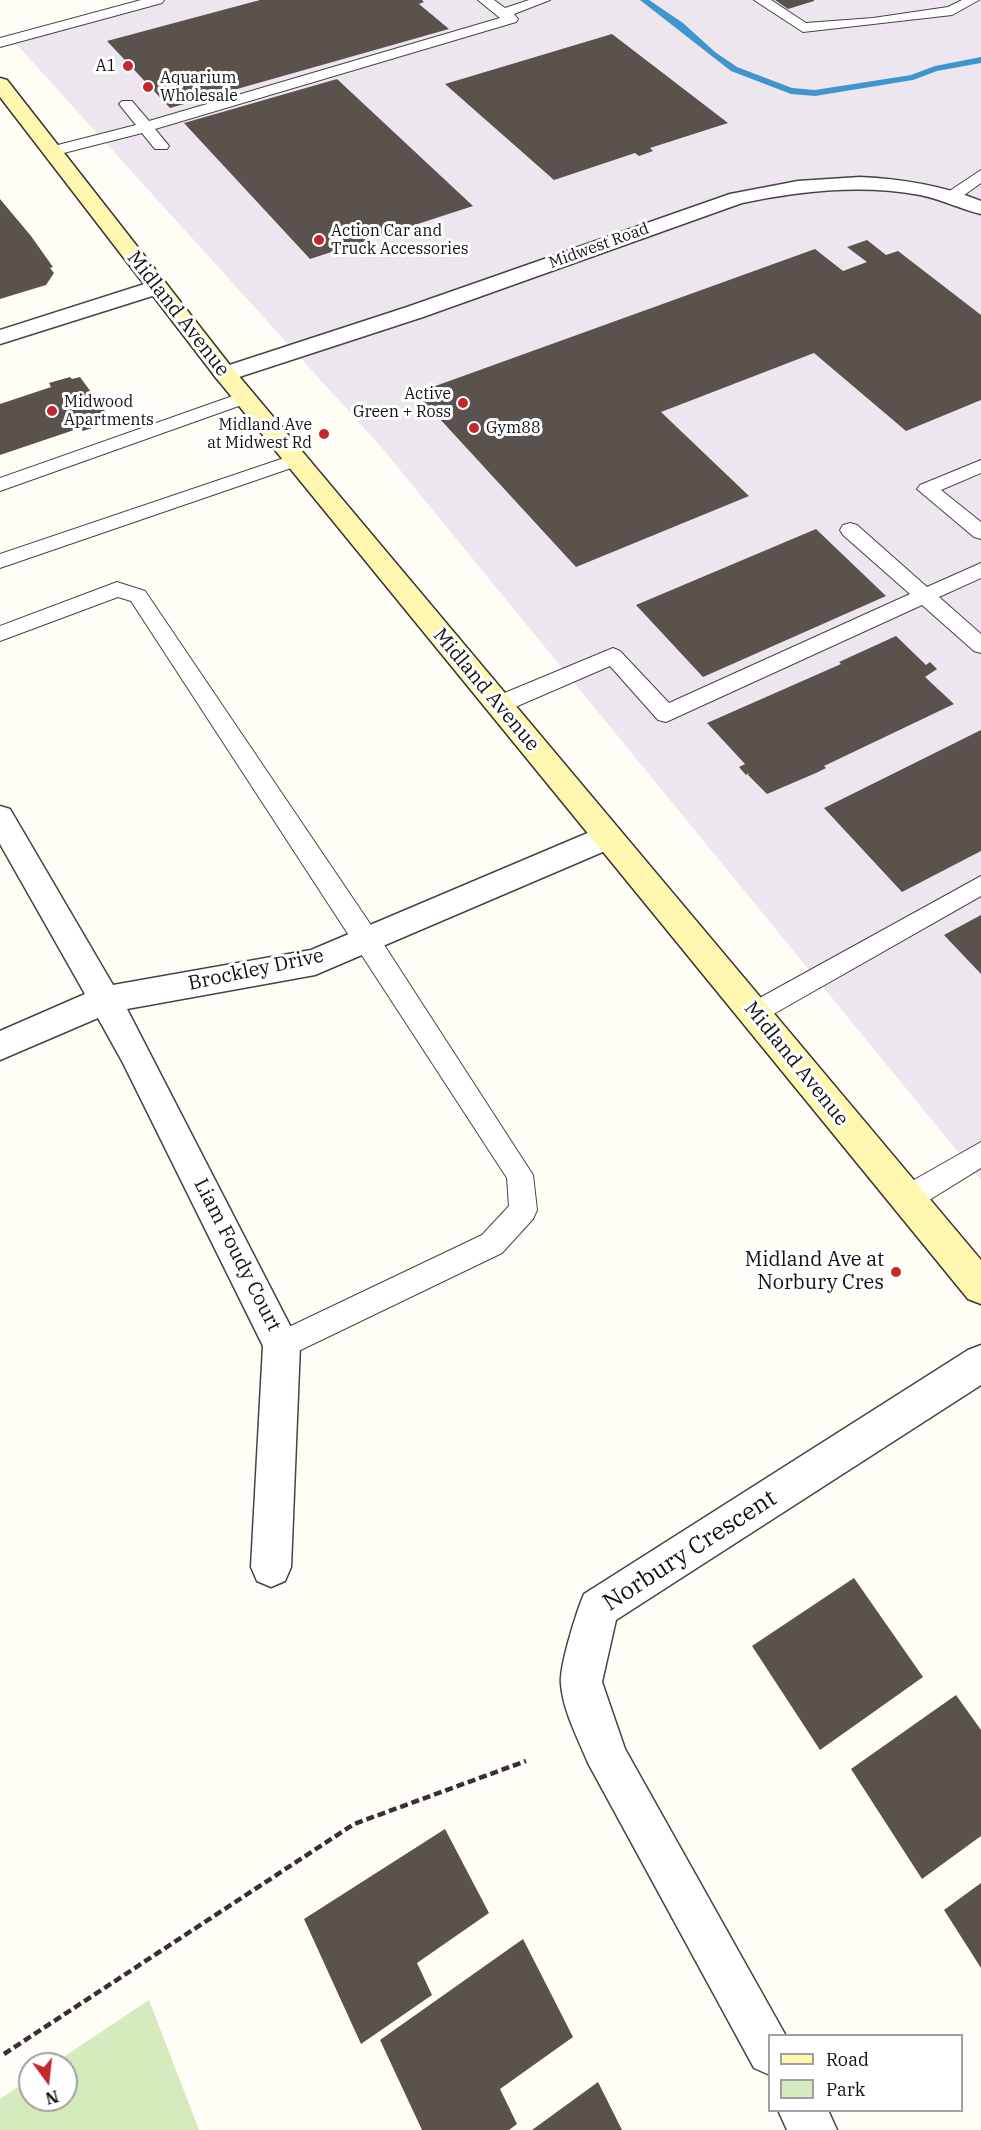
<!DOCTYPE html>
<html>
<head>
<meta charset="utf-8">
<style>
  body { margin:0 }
  #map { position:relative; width:981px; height:2130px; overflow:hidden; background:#fffdf5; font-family:"IBM Plex Serif",serif }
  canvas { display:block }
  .legend { position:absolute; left:768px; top:2034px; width:195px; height:78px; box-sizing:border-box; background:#fff; border:2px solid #a0a0a0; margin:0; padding:8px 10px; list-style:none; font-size:18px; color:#111 }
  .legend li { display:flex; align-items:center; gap:12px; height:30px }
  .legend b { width:30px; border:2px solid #a0a0a0 }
  .north { position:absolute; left:18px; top:2052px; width:60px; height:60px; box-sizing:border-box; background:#fff; border:2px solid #a0a0a0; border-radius:50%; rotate:165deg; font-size:16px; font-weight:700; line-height:24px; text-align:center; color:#111 }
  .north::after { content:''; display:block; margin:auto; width:21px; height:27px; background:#c4262e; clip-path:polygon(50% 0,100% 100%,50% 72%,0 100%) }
</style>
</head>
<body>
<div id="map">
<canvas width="981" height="2130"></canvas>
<ul class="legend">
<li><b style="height:8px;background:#fff6b0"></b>Road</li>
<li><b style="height:16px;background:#d5ebbd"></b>Park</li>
</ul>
<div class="north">N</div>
</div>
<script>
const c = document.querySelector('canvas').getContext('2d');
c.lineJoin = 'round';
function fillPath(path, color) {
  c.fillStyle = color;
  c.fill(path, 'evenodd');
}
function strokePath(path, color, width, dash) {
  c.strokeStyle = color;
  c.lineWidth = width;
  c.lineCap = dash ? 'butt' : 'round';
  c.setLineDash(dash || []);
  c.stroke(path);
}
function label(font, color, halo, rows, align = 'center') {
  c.font = font + ' "IBM Plex Serif",serif';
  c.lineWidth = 6;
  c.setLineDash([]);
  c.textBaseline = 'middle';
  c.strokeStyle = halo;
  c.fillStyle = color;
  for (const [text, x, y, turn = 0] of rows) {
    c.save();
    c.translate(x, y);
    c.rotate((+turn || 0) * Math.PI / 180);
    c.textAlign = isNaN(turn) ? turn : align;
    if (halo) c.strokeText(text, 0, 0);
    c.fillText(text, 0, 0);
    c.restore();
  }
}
fillPath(new Path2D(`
  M153,0H981V1180L382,448L9,36Z`), '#eee6ef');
fillPath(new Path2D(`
  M149,2000L199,2130H0V2099L30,2079V2100H66V2064H53Z`), '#d5ebbd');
fillPath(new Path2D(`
  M640,0H649L683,23L715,52L737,67L792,88L815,90L911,75L935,66L981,57V63L937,71L913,80L815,96L791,94L731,71Z`), '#3f96cf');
fillPath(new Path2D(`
  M260,0H422L424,2L419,4L449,29L170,108L107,41Z
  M775,0H814V1L788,9Z
  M612,34L728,123L650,148L653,151L639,156L635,153L554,180L445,84Z
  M337,79L473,206L310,259L184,123Z
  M0,199L31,236L53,267L50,268L54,273L46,285L0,299Z
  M867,240L886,255L898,251L981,315V400L906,431L814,353L661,412L749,496L576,567L416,393L815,249L843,271L867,262L847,247Z
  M70,377L72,379L80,377L110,418L102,420L105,424L83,431L80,428L0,455V404L51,387L49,383Z
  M816,529L886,596L703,677L636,605Z
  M896,636L926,665L930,662L937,669L925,677L954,704L824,766L826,768L816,773L767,794L748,775L749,773L746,775L739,767L745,764L707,723L841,664L839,662Z
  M981,730V851L902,892L824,808Z
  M981,915V974L944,935Z
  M854,1578L923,1677L820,1750L752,1646Z
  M956,1695L981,1730V1836L922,1879L851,1769Z
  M445,1829L489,1913L417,1963L432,1995L361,2044L304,1919Z
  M981,1883V1968L944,1910Z
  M523,1939L573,2037L500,2089L517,2124L509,2130H422L380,2040Z
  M598,2082L622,2130H532Z`), '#5a524d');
const service = new Path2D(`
  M141,0H164L162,3L0,47V38Z
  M478,0H494L505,8L529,0H550L514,14L518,19L516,22L155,129L169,146L167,149H155L142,133L52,156L44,151L46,148L136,125L119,104L122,101H132L149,121L500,18Z
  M754,0H771L806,23L873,18L948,7L962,0H979L952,15L803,32Z
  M981,170V183L960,198H948L946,195L948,192Z
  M244,392L250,394L253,398L250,402L0,491V478Z
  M296,454L303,456L306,460L303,464L0,568V554Z
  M981,460V473L941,490L981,522V539L974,537L917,489L920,485Z
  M850,523L857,525L927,587L981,563V578L939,597L981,634V653L974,651L922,605L666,722L658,720L610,666L506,711L498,713L490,711L487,705L490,699L613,648L620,651L669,703L910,594L843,535L840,530L843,525Z
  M117,582L145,591L377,934L533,1175L537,1210L533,1219L502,1253L282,1359L272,1355L268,1345L272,1335L482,1235L509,1206L507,1178L131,601L118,597L0,641V626Z
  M981,876V896L763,1020L754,1023L745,1020L742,1013L745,1006Z
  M981,1142V1168L918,1207L908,1210L898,1207L895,1198L898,1189Z`);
const minor = new Path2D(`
  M157,280L165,282L168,287L165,292L0,344V330Z
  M0,806L10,809L113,985L311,950L597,829L608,825L619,829L623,837L619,845L315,975L127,1009L300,1345L291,1567L285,1581L271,1587L257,1581L251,1567L263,1346L123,1063L98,1018L0,1060V1031L85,994L0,844Z
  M981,1345V1385L616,1620L602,1682L625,1749L786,2036H770V2075L754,2068L588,1763C578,1738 563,1711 561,1684C559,1667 577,1610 584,1594L968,1350Z
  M778,2110H828L837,2130H787Z`);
const tertiary = new Path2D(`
  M860,177C902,179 941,185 981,201V214C960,209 941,199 920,195C860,184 801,191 742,203L423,317L233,379H217L213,374L217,369L407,307L730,194L798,181Z`);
const secondary = new Path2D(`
  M0,78L7,80L233,369L981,1260V1304L968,1299L217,379L0,97Z`);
strokePath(service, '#444', 2);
strokePath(minor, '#444', 3);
strokePath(tertiary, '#444', 3);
strokePath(secondary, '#333', 3);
strokePath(new Path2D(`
  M4,2054L354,1824L526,1761`), '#333', 4.5, [8, 4]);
fillPath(service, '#fff');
fillPath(minor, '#fff');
fillPath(tertiary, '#fff');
fillPath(secondary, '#fff6b0');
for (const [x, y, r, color] of [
  [128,66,6,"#c4262e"],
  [148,87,6,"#c4262e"],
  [319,240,6,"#c4262e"],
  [463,403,6,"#c4262e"],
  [52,411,6,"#c4262e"],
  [474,428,6,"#c4262e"],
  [324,434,6,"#c4262e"],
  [896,1272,6,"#c4262e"]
]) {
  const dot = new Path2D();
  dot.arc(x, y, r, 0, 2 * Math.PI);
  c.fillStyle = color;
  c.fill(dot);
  strokePath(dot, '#fff', 2);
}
label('16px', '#111', '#fff', [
  ["A1",116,66,"right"],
  ["Aquarium",160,78],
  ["Wholesale",160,96],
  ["Action Car and",331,231],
  ["Truck Accessories",331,249],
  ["Active",451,394,"right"],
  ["Green + Ross",451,412,"right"],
  ["Midwood",64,402],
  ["Apartments",64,420],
  ["Midland Ave",312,425,"right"],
  ["at Midwest Rd",312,443,"right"],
  ["Gym88",486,428]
], 'left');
label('16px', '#111', '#fff', [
  ["Midwest Road",599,246,-20]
]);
label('20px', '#111', '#fff', [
  ["Midland Avenue",178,314,52],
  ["Midland Avenue",486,690,50],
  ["Brockley Drive",256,970,-12],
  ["Midland Avenue",796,1064,51],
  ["Liam Foudy Court",237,1255,63]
]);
label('20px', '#111', '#fff', [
  ["Midland Ave at",884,1260],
  ["Norbury Cres",884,1283]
], 'right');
label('24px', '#111', '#fff', [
  ["Norbury Crescent",690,1551,-33]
]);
</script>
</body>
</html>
